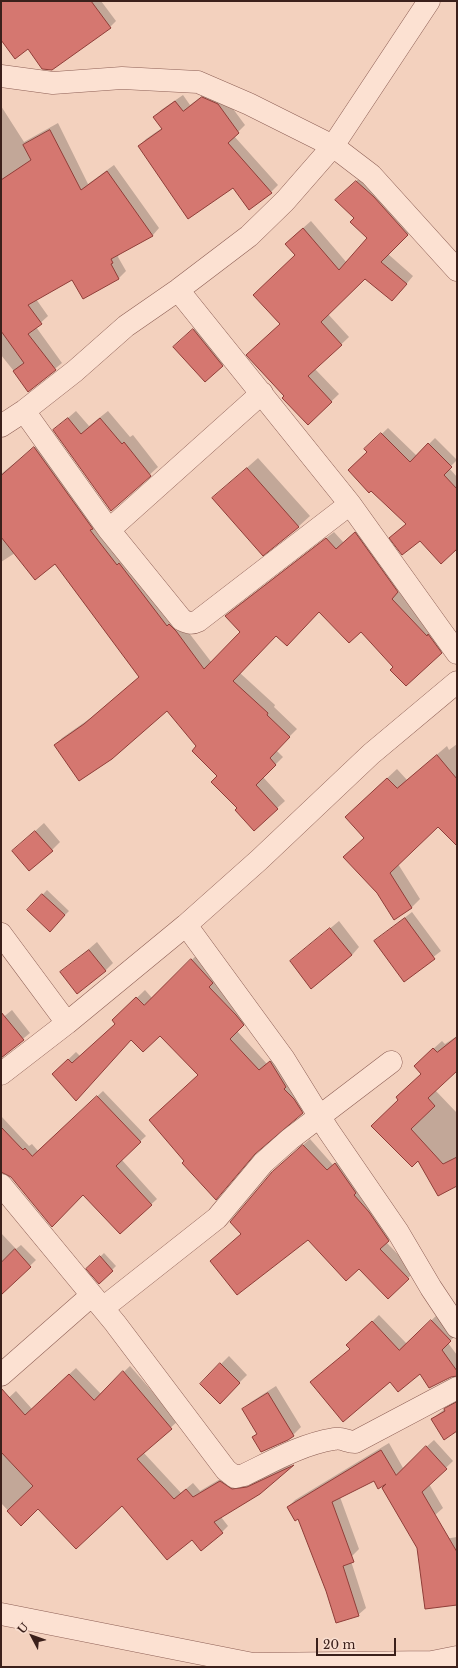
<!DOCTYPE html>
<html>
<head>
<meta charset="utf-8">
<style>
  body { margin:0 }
  #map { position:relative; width:458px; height:1668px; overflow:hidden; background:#f3d1be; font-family:"Libre Baskerville",serif }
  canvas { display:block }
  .frame { position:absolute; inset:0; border:2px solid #3b201b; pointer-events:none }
  .north { position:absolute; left:12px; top:1616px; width:40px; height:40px; -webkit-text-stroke:3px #f9decf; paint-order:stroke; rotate:311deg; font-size:11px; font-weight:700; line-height:16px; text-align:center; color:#3b201b }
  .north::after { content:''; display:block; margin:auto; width:14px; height:18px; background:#3b201b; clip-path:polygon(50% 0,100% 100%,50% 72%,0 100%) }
  .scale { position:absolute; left:316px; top:1638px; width:80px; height:18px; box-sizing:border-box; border:2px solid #3b201b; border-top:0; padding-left:5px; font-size:12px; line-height:14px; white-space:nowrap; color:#3b201b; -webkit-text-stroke:3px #f9decf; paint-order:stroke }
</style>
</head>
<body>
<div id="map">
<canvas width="458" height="1668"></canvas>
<div class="frame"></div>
<div class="north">U</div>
<div class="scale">20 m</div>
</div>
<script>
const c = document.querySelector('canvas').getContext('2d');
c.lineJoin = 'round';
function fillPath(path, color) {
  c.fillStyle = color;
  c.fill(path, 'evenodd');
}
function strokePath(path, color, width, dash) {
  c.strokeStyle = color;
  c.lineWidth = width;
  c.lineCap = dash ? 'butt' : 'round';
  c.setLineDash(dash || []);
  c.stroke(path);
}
fillPath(new Path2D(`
  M19,1H101L116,21L110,27L28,48L1,39V14Z
  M209,91L225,98L245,125L234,136L278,185L271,192L233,187L139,146L146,139L162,128L155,117L161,110L183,95L190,105Z
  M1,106L24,142L58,123L88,184L114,165L159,228L153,235L119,254L118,257L126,271L119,278L84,298L72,278L36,299L48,316L36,327L62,363L29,390L1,355Z
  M364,174L415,227L388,254L413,276L399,293L365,277L328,314L349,337L315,369L339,394L308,424L286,396L281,324L296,255L294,236L311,221L347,263L368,238L356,218L344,192Z
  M201,322L230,358L223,365L183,339Z
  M76,411L89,426L108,411L130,437L133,435L158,467L111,510L54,430Z
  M388,428L417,456L435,438L457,460L449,468L457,477V548L420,540L391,538L407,523L366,449Z
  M42,441L212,663L242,632L226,616L233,609L334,532L344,543L363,526L405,584L398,591L448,645L441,652L395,667L361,630L319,611L276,634L240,673L275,705L274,707L297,729L276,750L283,757L263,777L285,801L254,829L238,808L198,747L168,709L55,745L62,738L92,717L140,677L55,562L15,553L1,562V474Z
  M258,458L310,516L299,526L263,554L224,488Z
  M457,744V832L438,826L398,864L420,899L411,908L365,837L355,808L397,769L407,780L447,746L449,750Z
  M44,823L60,842L52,850L13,851Z
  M47,890L69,911L50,930L28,910Z
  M412,912L441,951L404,980L375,941Z
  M339,921L359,947L352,955L291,961Z
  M97,942L113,963L105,971L62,972Z
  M199,953L251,1017L237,1031L267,1064L278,1054L310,1105L258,1149L186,1161L199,1074L160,1034L132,1039L53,1074L76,1052L80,1056L116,1023L114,1020L145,990L152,998Z
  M12,1010L30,1033L1,1057V1019Z
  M457,1036V1069L435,1090L457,1113V1185L419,1159L399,1100L422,1073L423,1058L442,1041L445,1044Z
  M103,1091L146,1136L121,1159L157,1199L120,1233L83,1193L11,1176L1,1171V1116L29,1146L32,1144L38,1151Z
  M310,1139L333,1165L342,1157L395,1234L386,1242L415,1272L408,1278L359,1267L308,1238L242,1234L280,1165Z
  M1,1233L16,1249L21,1245L36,1260L1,1294Z
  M104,1253L116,1266L99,1283L88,1269Z
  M438,1314L457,1334L448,1343L457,1355V1375L420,1373L390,1381L351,1349L354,1339L379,1315L407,1344Z
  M229,1356L247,1375L220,1402L201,1384Z
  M130,1366L178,1421L143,1452L181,1493L193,1483L200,1491L227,1475L296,1461L260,1493L221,1517L228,1526L222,1532L192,1539L122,1504L38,1508L21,1524L1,1503V1405L16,1391L32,1409L76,1368L101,1394Z
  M276,1386L301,1427L293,1435L262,1451L258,1433L243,1409L251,1402Z
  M457,1400V1430L432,1419L452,1403Z
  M434,1440L453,1461L429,1484L443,1508L435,1515L389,1482L374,1480L340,1497L359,1549L350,1558L366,1608L358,1615L327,1591L299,1518L288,1507L295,1500L389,1443L403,1468Z
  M457,1537V1604L426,1542Z`), '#0003');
const building = new Path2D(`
  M1,1H91L111,28L52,70L42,69L28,49L15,59L1,40Z
  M202,97L218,104L239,133L228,143L272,193L249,210L233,188L188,219L138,146L162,129L153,117L175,101L183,111Z
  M50,130L81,190L107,171L153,236L111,259L113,263L111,264L119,279L83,299L72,280L28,305L42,324L28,334L56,370L28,392L13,371L24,363L1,331V180L31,160L23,145Z
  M356,181L374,197L408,235L381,262L407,284L392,301L365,279L321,322L342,345L308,376L332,402L308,425L282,398L284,396L246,355L280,324L253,295L295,255L285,244L303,228L339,270L367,238L350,222L354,218L335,200Z
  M193,329L223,366L205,382L173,347Z
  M68,418L81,434L100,418L122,444L124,442L151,476L111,511L53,430Z
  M381,433L410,462L428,443L452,467L444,475L457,489V549L441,564L420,541L402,555L389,538L406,524L371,491L369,493L348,470L367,452L364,449Z
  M34,447L93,529L90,530L117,565L119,563L167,626L169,624L176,631L204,669L240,632L225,616L326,538L336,549L355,532L398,592L392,599L427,636L428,634L442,653L406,686L390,670L393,667L361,632L349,643L319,612L287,646L276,636L233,681L268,713L267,715L290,737L270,758L276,765L256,785L278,809L254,831L235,810L237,808L211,782L217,776L192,751L196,746L167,711L112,759L79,781L54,745L84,724L139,677L55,564L35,580L1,537V476Z
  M247,468L299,527L263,556L212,498Z
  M437,755L457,779V846L438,827L390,873L412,908L394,920L377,893L343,857L364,838L345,817L387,778L397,788Z
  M35,831L53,851L29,871L12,851Z
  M42,894L65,915L50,932L27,910Z
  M405,918L435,959L404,982L374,941Z
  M330,928L352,955L311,989L290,961Z
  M89,950L106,971L77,994L60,972Z
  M191,959L213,983L209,987L236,1015L244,1025L230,1039L259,1070L270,1061L286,1087L284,1089L294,1099L303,1113L255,1154L216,1200L182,1163L184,1161L149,1120L198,1075L160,1036L143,1052L131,1040L76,1101L52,1074L68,1059L72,1063L115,1024L112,1020L136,997L144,1005Z
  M1,1012L24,1040L1,1058Z
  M457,1037V1071L428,1098L435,1106L411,1129L443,1164L457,1157V1186L438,1196L418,1161L412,1167L371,1126L398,1100L396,1097L421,1074L414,1066L433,1048L437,1052Z
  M97,1096L141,1142L116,1166L152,1205L120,1234L83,1195L52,1227L11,1177L1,1172V1127L23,1150L25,1148L32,1156Z
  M303,1145L327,1170L335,1163L356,1193L354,1195L369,1212L389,1241L380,1249L409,1279L388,1299L359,1269L346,1281L308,1240L237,1295L210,1261L241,1234L230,1222L272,1172Z
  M15,1249L31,1267L1,1295V1263Z
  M100,1256L113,1271L99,1284L86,1269Z
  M431,1320L451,1341L442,1350L457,1371V1376L451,1377L429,1388L420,1374L398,1392L390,1382L343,1422L310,1382L350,1349L346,1345L372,1321L399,1350Z
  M220,1363L240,1383L220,1404L200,1384Z
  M123,1371L172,1429L137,1459L174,1499L186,1489L193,1497L220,1481L232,1489L247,1487L294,1465L260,1494L214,1522L223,1533L201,1551L192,1540L167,1560L122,1506L76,1549L38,1509L21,1526L7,1511L33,1486L1,1452V1388L25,1415L69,1374L94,1400Z
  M268,1393L294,1436L288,1440L261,1452L252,1437L257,1434L242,1409Z
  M457,1402V1431L444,1440L431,1419L445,1411L444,1409Z
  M426,1446L447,1469L422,1492L457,1552V1605L425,1609L417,1548L382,1488L386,1484L378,1489L374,1481L332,1502L354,1562L343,1566L359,1616L336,1623L326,1591L298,1519L295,1521L287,1507L381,1450L396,1475Z`);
fillPath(building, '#d57770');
strokePath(building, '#8f3d38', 1);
const minor = new Path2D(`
  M1,76L53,83L122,78L198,82L249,104L333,146L429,1
  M178,290L350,504L457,653
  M24,411L109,530L182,620C189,623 192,624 198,621L350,504
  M1,426L24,411L75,371L126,326L178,290L249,236L285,201L333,146L371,175L457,270
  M109,530L262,393
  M186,925L284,1059L328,1130L398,1232L431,1288L457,1327
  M1,934L67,1023L186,925L259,860L371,754L457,682
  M1,1074L67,1023
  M1,1185L115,1323L226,1470L235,1477L244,1475C273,1461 302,1444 334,1439C342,1437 347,1442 355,1442L457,1388
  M103,1308L217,1218L263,1163L290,1139L391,1062
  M1,1375L92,1295
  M1,1614L253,1664L432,1662L457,1657`);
strokePath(minor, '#8d5f55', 23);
strokePath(minor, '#fce1d2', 22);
</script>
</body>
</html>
